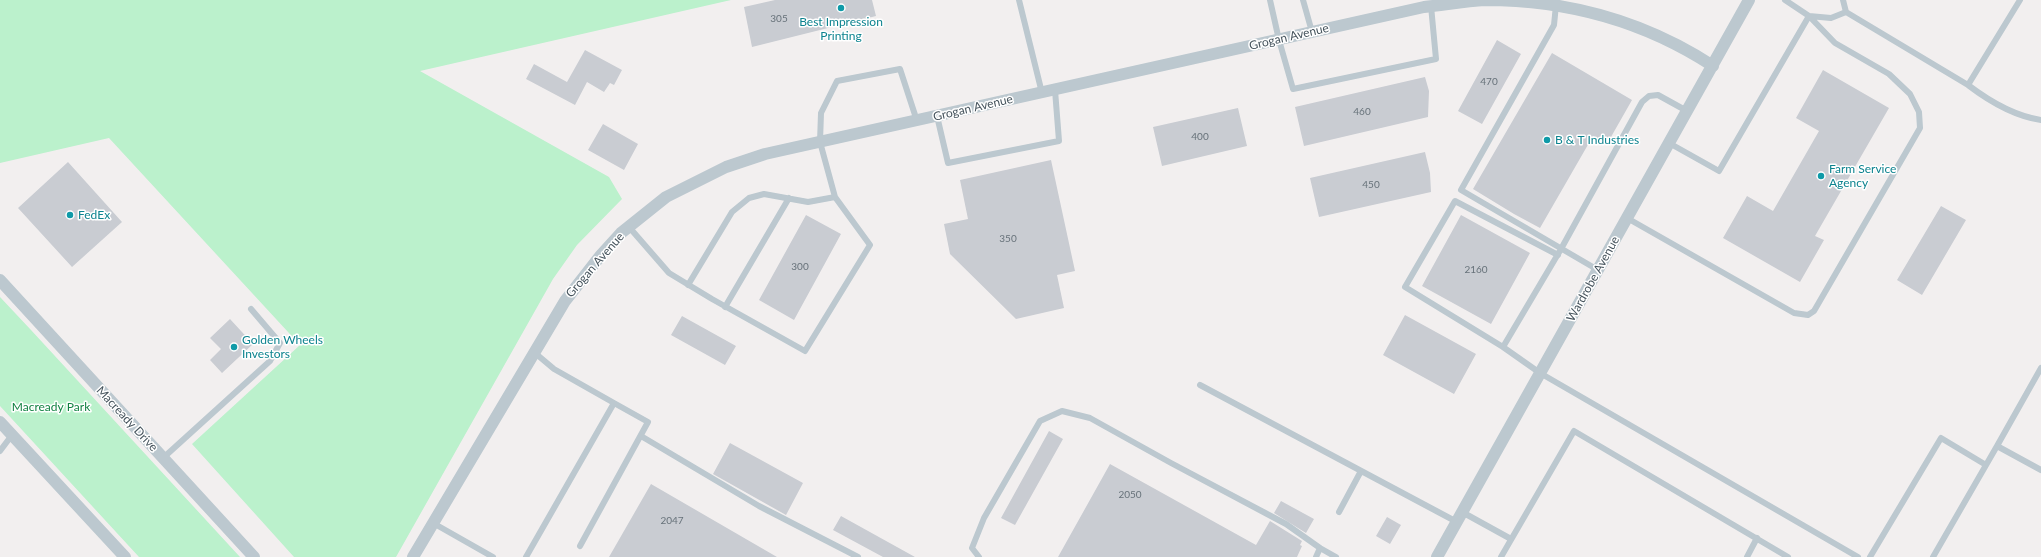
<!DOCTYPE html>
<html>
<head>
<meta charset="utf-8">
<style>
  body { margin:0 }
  canvas { display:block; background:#f2efef }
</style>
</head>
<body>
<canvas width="2041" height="557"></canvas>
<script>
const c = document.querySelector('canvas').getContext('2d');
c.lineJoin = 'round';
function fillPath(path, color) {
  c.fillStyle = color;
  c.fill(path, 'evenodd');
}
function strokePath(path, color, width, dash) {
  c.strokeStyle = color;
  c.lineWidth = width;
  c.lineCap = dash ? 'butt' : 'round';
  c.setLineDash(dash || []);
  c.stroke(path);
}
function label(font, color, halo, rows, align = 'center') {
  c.font = font + ' Lato,sans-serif';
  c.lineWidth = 3;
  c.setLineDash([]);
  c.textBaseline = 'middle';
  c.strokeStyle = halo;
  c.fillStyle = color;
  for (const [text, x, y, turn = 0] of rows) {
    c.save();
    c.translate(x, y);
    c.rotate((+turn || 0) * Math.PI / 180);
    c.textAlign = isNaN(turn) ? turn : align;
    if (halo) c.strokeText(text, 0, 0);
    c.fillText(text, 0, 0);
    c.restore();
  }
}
fillPath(new Path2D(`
  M0,0H731L420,71L609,177L622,199L577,245L553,279L396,557H294L192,444L300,345L109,138L0,163Z
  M0,297L31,330L240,557H139L0,406Z`), '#bbf1cc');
fillPath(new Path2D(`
  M775,0H872L876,16L752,47L744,7Z
  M1497,40L1521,54L1482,124L1458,111Z
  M585,50L622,70L614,85L610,83L604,92L587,82L575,105L526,79L534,64L567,82Z
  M1552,53L1632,100L1607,144L1593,136L1540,228L1514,214L1473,189Z
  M1823,70L1889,108L1815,236L1824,240L1800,282L1723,238L1747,196L1773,211L1819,131L1796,118Z
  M1425,77L1429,91L1428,117L1304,146L1295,107Z
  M1238,108L1247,146L1162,166L1153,127Z
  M603,124L638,144L624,170L588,150Z
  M1425,152L1430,173L1431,192L1319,217L1310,178Z
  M1051,160L1075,271L1057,275L1064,308L1016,319L950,254L944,224L968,219L960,180Z
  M68,162L122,222L72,267L18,208Z
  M1941,206L1966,220L1922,295L1897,280Z
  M806,215L841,234L794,320L759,300Z
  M1461,215L1530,253L1491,324L1422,286Z
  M1405,315L1476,354L1454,394L1383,355Z
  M682,316L736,346L725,365L671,335Z
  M230,319L253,344L222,373L210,360L221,349L210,338Z
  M1049,431L1063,439L1015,525L1001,518Z
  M730,443L803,483L786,515L713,474Z
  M1110,464L1256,545L1270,521L1302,541L1300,545L1302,546L1297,557H1058Z
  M651,484L777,557H609Z
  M1281,501L1314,519L1306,533L1274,513Z
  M841,516L915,557H883L833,530Z
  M1387,517L1401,525L1390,544L1376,536Z`), '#c9ccd2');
strokePath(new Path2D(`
  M1019,0L1042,93
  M1270,0L1279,40L1293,89L1436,59L1431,6
  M1303,0L1312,32
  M1843,0L1846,12L1968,85C1989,101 2014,116 2041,120
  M1556,5L1554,25L1461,190L1598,270
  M1809,16L1831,18L1846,12
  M1968,85L2020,0
  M1687,111L1658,95L1649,96L1642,102L1561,249L1503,347L1540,373L1858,557
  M937,116L948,163L1059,141L1055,90
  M1669,143L1719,171L1809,16L1785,0
  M1627,218L1794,313L1808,315L1814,311L1920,128L1919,112L1910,94L1889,74L1835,43L1809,16
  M629,227L669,273L712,299L805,351L870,245L835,197L820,142L821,113L837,81L900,69L917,121
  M688,285L732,212L749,198L764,194L808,202L835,197
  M725,307L789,198
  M1503,347L1405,287L1455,201L1558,255
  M1200,385L1457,522
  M641,436L759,506L858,557
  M1997,446L2041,368
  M0,451L12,435
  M163,458L270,361L280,343L251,309
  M1339,512L1361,471
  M1462,512L1511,539
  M433,523L493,557
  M580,546L648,422L614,403
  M526,557L614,403L554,369L535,353
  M979,557L972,548L984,518L1040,421L1062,411L1090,418L1171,463L1286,524L1320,548
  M1316,557L1320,548L1336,557
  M1501,557L1574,431L1788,557
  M1747,557L1757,538
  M1870,557L1941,438L1986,465
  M1933,557L1997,446L2041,470`), '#bcc8cf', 6);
strokePath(new Path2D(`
  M0,280L254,557
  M0,422L125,557
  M413,557L565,301L601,255L621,233L666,197L726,167L765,154L1424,7C1444,5 1465,1 1485,0C1567,0 1644,21 1713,66
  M1437,557L1749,0`), '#bcc8cf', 12);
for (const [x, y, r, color] of [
  [841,8,4,"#0f9aa8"],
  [1547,140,4,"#0f9aa8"],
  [1821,176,4,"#0f9aa8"],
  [70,215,4,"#0f9aa8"],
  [234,347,4,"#0f9aa8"]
]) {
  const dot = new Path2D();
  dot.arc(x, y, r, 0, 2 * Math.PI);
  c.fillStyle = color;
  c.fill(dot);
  strokePath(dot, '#fff', 1.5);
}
label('10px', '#67727a', null, [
  ["305",779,19],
  ["470",1489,82],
  ["460",1362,112],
  ["400",1200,137],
  ["450",1371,185],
  ["350",1008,239],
  ["300",800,267],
  ["2160",1476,270],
  ["2050",1130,495],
  ["2047",672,521]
]);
label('12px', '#0d838f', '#fff', [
  ["Best Impression",841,22,"center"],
  ["Printing",841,36,"center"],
  ["B & T Industries",1555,140],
  ["Farm Service",1829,169],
  ["Agency",1829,183],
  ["FedEx",78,215],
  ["Golden Wheels",242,340],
  ["Investors",242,354]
], 'left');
label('12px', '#46545d', '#fff', [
  ["Grogan Avenue",1289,37,-13],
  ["Grogan Avenue",973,108,-13],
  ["Grogan Avenue",595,265,-49],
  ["Wardrobe Avenue",1593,279,-61],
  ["Macready Drive",127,419,47]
]);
label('12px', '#138243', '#fff', [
  ["Macready Park",51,407]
]);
</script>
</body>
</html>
